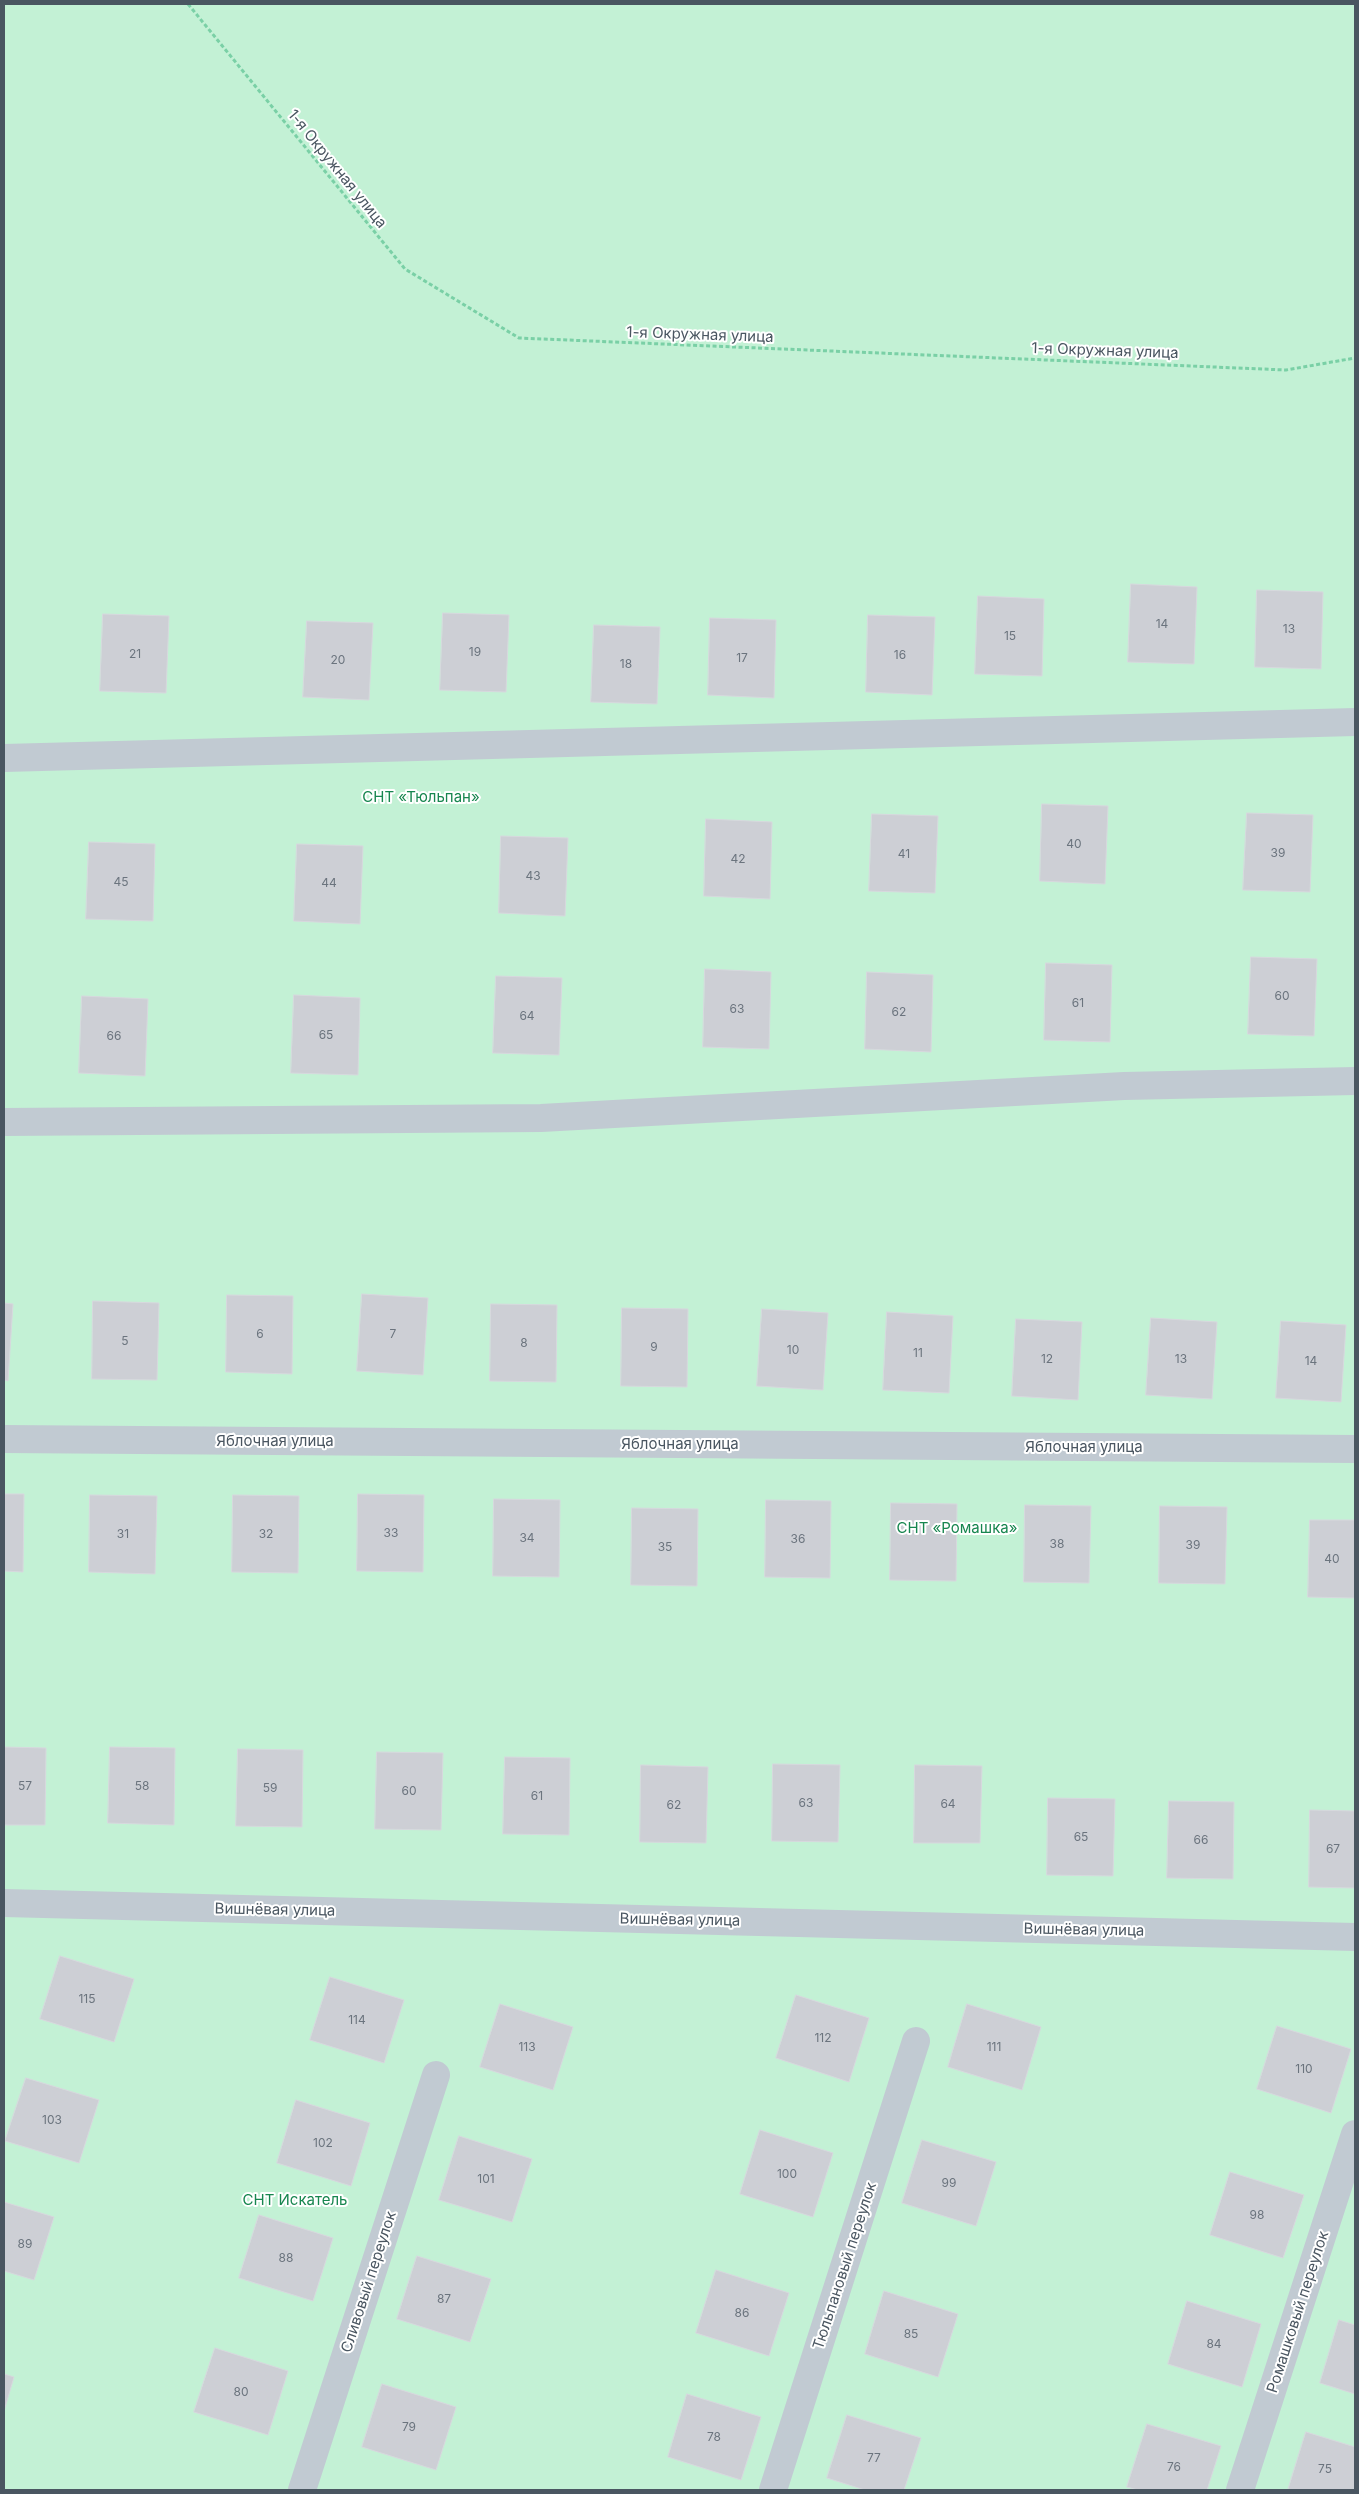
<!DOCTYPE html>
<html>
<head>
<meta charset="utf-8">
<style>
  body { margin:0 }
  #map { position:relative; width:1359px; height:2494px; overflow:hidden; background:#f5f3f3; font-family:Inter,sans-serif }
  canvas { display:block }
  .frame { position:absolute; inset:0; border:5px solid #4a5661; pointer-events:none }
</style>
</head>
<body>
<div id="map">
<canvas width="1359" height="2494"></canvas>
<div class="frame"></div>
</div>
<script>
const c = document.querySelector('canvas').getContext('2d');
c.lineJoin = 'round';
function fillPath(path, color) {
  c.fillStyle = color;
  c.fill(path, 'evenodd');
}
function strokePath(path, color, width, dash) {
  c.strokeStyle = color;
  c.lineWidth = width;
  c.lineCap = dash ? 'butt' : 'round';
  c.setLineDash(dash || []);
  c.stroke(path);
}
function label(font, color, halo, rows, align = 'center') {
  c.font = font + ' Inter,sans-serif';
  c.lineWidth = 4;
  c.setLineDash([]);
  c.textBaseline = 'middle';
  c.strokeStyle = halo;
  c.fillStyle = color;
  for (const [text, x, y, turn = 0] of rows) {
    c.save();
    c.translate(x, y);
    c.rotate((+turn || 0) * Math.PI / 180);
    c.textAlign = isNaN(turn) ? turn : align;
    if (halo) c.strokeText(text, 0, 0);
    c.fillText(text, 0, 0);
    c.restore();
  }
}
fillPath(new Path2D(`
  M4,4H1355V2490H4Z`), '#c3f1d5');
const building = new Path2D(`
  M1131,584L1197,587L1194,664L1128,662Z
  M1257,590L1323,592L1321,669L1255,667Z
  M978,596L1044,599L1042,676L975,674Z
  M443,613L509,615L506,692L440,690Z
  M103,614L169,616L166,693L100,691Z
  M868,615L935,617L932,695L866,692Z
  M710,618L776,620L774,698L708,695Z
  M307,621L373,623L369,700L303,697Z
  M594,625L660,627L657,704L591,702Z
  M1042,804L1108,806L1105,884L1040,881Z
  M1247,813L1313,815L1310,892L1243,890Z
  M872,814L938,816L935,893L869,891Z
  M706,819L772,822L770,899L704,896Z
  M501,836L568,838L565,916L499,913Z
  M89,842L155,844L153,921L86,919Z
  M297,844L363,846L360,924L294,921Z
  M1251,957L1317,959L1314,1036L1248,1034Z
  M1046,963L1112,965L1110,1042L1044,1040Z
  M705,969L771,972L769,1049L703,1047Z
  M867,972L933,975L931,1052L865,1049Z
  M496,976L562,978L559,1055L493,1053Z
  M294,995L360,998L358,1075L291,1073Z
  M82,996L148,999L145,1076L79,1073Z
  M362,1294L428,1298L423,1375L357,1371Z
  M227,1295L293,1296L292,1374L226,1372Z
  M93,1301L159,1303L157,1380L92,1379Z
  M4,1303L13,1304L8,1381L4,1380Z
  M491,1304L557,1305L556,1382L490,1381Z
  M622,1308L688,1309L687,1387L621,1386Z
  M762,1309L828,1313L823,1390L757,1386Z
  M887,1312L953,1316L949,1393L883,1390Z
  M1151,1318L1217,1322L1212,1399L1146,1395Z
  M1016,1319L1082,1322L1078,1400L1012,1396Z
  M1281,1321L1346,1325L1341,1402L1276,1398Z
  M4,1494H24L23,1572L4,1571Z
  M358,1494L424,1495L423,1572L357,1571Z
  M90,1495L157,1496L155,1574L89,1572Z
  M233,1495L299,1496L298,1573L232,1572Z
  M494,1499L560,1500L559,1577L493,1576Z
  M766,1500L831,1501L830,1578L765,1577Z
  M891,1503L957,1504L956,1581L890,1580Z
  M1025,1505L1091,1506L1089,1583L1024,1582Z
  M1160,1506L1227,1507L1225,1584L1159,1583Z
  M632,1508L698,1509L697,1586L631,1585Z
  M1310,1520H1355V1598L1308,1597Z
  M4,1747L46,1748L45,1825H4Z
  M110,1747L175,1748L174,1825L108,1823Z
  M238,1749L303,1750L302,1827L236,1826Z
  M377,1752L443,1753L441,1830L375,1829Z
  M505,1757L570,1758L569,1835L503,1834Z
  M773,1764L840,1765L838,1842L772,1841Z
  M641,1765L708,1767L706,1843L640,1842Z
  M915,1765L982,1766L980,1843H914Z
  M1048,1798L1115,1799L1113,1876L1047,1875Z
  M1169,1801L1234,1802L1233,1879L1167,1878Z
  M1310,1810L1355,1811V1888L1309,1887Z
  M60,1956L134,1979L114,2042L40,2019Z
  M330,1977L404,2000L384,2063L310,2040Z
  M796,1995L869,2018L849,2082L776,2058Z
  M500,2004L573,2027L553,2090L480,2067Z
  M967,2004L1041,2027L1022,2090L948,2067Z
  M1277,2026L1351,2049L1331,2113L1257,2089Z
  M26,2078L99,2100L79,2163L5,2141Z
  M296,2100L370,2123L351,2186L277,2163Z
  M760,2130L833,2153L813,2217L740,2194Z
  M459,2136L532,2159L512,2222L439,2200Z
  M922,2140L996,2162L976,2226L902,2203Z
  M1230,2172L1304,2195L1283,2258L1210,2235Z
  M4,2202L54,2217L34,2280L4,2271Z
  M259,2215L333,2238L313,2301L239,2278Z
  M417,2256L491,2279L470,2342L397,2319Z
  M716,2270L789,2293L769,2356L696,2333Z
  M884,2291L958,2314L938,2377L865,2354Z
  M1187,2301L1261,2324L1242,2387L1168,2364Z
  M1339,2320L1355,2325V2394L1320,2383Z
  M215,2348L288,2371L268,2435L194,2412Z
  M4,2374L14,2377L4,2411Z
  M382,2384L456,2407L436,2470L362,2447Z
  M687,2394L761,2417L741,2480L668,2457Z
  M847,2415L921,2438L904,2490H865L827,2478Z
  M1147,2424L1221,2446L1207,2490H1138L1127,2487Z
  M1306,2432L1355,2447V2490H1288Z`);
fillPath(building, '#cdcfd5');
strokePath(building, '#d7d9de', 1);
strokePath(new Path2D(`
  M188,4L405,269L519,338L1286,370L1355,358`), '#7ad0a6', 3, [4, 2.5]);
strokePath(new Path2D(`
  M4,758L1355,722
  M4,1122L541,1118L1124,1086L1355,1081
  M4,1439L1355,1449
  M4,1903L1355,1937
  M302,2490L436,2075
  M773,2490L916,2041
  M1240,2490L1355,2134`), '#c1cad2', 28);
label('12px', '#6b747e', null, [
  ["14",1162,624],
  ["13",1289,629],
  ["15",1010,636],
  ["19",475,652],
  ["21",135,654],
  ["16",900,655],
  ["17",742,658],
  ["20",338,660],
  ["18",626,664],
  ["40",1074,844],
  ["39",1278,853],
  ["41",904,854],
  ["42",738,859],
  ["43",533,876],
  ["45",121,882],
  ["44",329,883],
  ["60",1282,996],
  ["61",1078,1003],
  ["63",737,1009],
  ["62",899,1012],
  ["64",527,1016],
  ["65",326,1035],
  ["66",114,1036],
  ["6",260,1334],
  ["7",393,1334],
  ["5",125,1341],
  ["8",524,1343],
  ["9",654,1347],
  ["10",793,1350],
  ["11",918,1353],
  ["12",1047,1359],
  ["13",1181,1359],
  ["14",1311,1361],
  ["33",391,1533],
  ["31",123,1534],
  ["32",266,1534],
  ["34",527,1538],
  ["36",798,1539],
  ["38",1057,1544],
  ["39",1193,1545],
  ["35",665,1547],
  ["40",1332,1559],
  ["57",25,1786],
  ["58",142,1786],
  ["59",270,1788],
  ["60",409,1791],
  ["61",537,1796],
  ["63",806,1803],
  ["64",948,1804],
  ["62",674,1805],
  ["65",1081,1837],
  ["66",1201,1840],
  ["67",1333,1849],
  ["115",87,1999],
  ["114",357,2020],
  ["112",823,2038],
  ["113",527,2047],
  ["111",994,2047],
  ["110",1304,2069],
  ["103",52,2120],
  ["102",323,2143],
  ["100",787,2174],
  ["101",486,2179],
  ["99",949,2183],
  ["98",1257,2215],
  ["89",25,2244],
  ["88",286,2258],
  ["87",444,2299],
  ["86",742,2313],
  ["85",911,2334],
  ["84",1214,2344],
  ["80",241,2392],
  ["79",409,2427],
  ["78",714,2437],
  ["77",874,2458],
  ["76",1174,2467],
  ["75",1325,2469]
]);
label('15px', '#4a5661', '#fff', [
  ["1-я Окружная улица",337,169,51],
  ["1-я Окружная улица",700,335,2],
  ["1-я Окружная улица",1105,351,2],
  ["Яблочная улица",275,1441],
  ["Яблочная улица",680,1444],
  ["Яблочная улица",1084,1447],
  ["Вишнёвая улица",275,1910,1],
  ["Вишнёвая улица",680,1920,1],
  ["Вишнёвая улица",1084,1930,1],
  ["Тюльпановый переулок",845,2266,-72],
  ["Сливовый переулок",369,2282,-72],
  ["Ромашковый переулок",1298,2312,-72]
]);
label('15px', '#17864f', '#fff', [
  ["СНТ «Тюльпан»",421,797],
  ["СНТ «Ромашка»",957,1528],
  ["СНТ Искатель",295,2200]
]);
</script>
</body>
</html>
